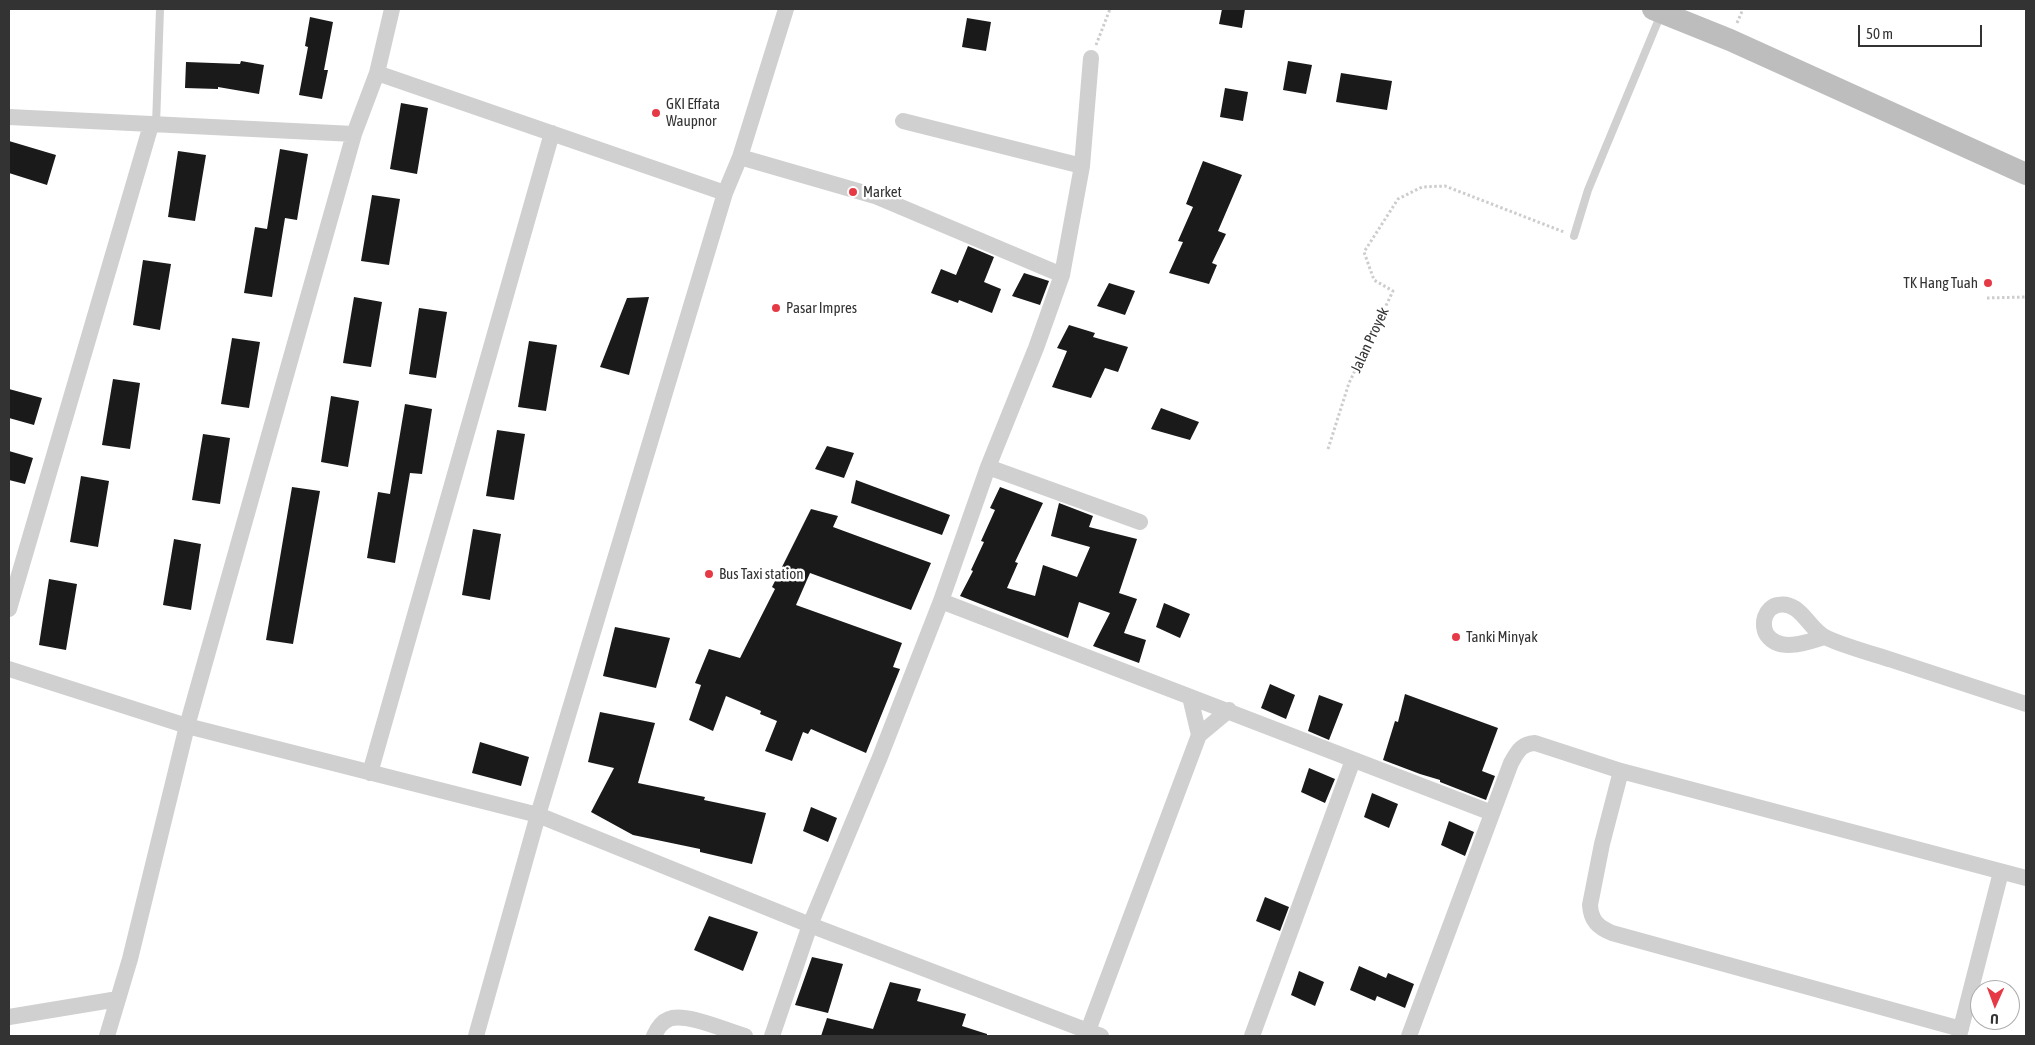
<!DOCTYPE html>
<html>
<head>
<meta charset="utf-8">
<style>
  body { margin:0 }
  #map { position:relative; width:2035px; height:1045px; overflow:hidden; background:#fff; font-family:"Asap Condensed",sans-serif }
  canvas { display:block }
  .frame { position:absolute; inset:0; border:10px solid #333; pointer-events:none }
  .north { position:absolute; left:1970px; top:980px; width:50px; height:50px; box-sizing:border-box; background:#fff; border:1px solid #adadad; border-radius:50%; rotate:182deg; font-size:14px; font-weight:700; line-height:20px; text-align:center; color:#333 }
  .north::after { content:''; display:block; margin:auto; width:18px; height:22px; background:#e63946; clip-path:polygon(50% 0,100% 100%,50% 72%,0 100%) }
  .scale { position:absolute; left:1858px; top:25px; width:124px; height:22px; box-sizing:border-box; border:2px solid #333; border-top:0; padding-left:6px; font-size:15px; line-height:18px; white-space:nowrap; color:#333; -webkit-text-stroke:4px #fff; paint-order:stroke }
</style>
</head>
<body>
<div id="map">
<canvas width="2035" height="1045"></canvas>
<div class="frame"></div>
<div class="north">U</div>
<div class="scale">50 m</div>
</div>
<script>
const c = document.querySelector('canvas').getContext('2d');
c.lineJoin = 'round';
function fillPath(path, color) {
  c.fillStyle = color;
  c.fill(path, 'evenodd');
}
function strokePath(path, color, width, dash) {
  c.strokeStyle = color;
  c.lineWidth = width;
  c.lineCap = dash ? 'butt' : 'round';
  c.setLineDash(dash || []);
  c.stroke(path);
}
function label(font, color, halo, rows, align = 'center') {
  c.font = font + ' "Asap Condensed",sans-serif';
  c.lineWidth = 5;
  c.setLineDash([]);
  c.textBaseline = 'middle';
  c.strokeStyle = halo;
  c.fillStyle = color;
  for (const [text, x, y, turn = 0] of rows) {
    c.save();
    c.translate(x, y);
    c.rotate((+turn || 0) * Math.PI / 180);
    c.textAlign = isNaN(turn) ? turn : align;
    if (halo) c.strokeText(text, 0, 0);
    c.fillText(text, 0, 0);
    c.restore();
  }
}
fillPath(new Path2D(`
  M1222,9H1245L1242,28L1219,24Z
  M310,17L333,22L324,70H328L322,99L299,95L308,47L305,46Z
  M967,18L991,22L986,51L962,47Z
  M241,61L264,65L259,94L218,87V89L185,88L186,62L240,64Z
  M1288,61L1312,65L1306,94L1283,90Z
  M1341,73L1392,81L1387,110L1336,102Z
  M1225,88L1248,92L1243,121L1220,117Z
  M401,103L428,108L417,174L390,169Z
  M9,141L56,155L47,185L9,173Z
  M280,149L308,154L297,220L285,218L272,297L244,293L255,227L267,229Z
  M178,151L206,155L195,221L168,217Z
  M1203,161L1242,175L1218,231L1226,234L1212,263L1217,265L1209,284L1169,273L1183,242L1178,241L1193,207L1186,204Z
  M372,195L400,199L389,265L361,261Z
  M968,246L994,257L984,282L1001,289L992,313L959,300L958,303L931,293L941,269L956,275Z
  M143,260L171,264L160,330L133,325Z
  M1024,273L1049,281L1040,305L1012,296Z
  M1109,283L1135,291L1125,315L1097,306Z
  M354,297L382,302L371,367L343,363Z
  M649,297L629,375L600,367L627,298Z
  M419,308L447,312L436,378L409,374Z
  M1069,325L1095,333L1093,337L1128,347L1118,372L1105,368L1091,398L1052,387L1067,351L1057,348Z
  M232,338L260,342L249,408L221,404Z
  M529,341L557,345L546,411L518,407Z
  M113,379L140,383L130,449L102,445Z
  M9,389L42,398L34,425L9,418Z
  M331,396L359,401L348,467L321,462Z
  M405,404L432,409L422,474L410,473L395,563L367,558L378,492L390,494Z
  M1161,408L1199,422L1190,440L1151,429Z
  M497,430L525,434L514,500L486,496Z
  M203,434L230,438L220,504L192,500Z
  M827,446L854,453L844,478L815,469Z
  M9,451L33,458L25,484L9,480Z
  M81,476L109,481L98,547L70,542Z
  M856,480L950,515L942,535L851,503Z
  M292,487L320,491L293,644L266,640Z
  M1000,487L1043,503L1015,562L1018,563L1007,588L1035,596L1043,565L1077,577L1090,547L1051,536L1059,503L1093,516L1089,527L1137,539L1119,593L1137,599L1124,633L1146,640L1139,663L1093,646L1110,613L1079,602L1068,638L960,596L973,571L971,570L984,542L981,541L995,510L990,508Z
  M811,509L838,516L833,527L931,563L911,610L810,573L796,605L902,643L893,667L900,669L866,753L811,729L808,734L803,732L792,761L765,751L777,721L760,714L761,711L726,696L713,731L689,720L701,685L695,683L709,649L740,658L775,589L772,587Z
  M473,529L501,534L490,600L462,595Z
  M174,539L201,544L191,610L163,605Z
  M49,579L77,584L66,650L39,645Z
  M1164,603L1190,614L1180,638L1156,627Z
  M615,627L670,638L656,688L603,676Z
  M1270,684L1295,695L1286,719L1261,708Z
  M1405,694L1498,728L1482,771L1495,776L1486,800L1440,782V780L1420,774L1383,760L1395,721L1398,722Z
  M1319,695L1343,704L1329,740L1308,731Z
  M600,712L655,723L638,783L705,797L704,800L766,813L752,864L700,852V849L633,835L591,812L614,768L588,762Z
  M480,742L529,757L521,786L472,773Z
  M1309,768L1335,779L1325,803L1301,792Z
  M1372,793L1398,804L1389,828L1364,817Z
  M811,807L837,818L828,842L803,831Z
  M1449,821L1474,832L1465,856L1441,845Z
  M1265,897L1289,907L1280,931L1256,921Z
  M709,916L758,932L743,971L694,950Z
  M812,957L843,964L828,1013L795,1005Z
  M1359,966L1386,978L1388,973L1414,984L1405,1008L1377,996L1375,1001L1350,990Z
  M1299,971L1324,982L1315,1006L1291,995Z
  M890,982L921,989L917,1001L966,1014L962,1026L987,1034V1036H821L827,1018L873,1029Z`), '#1a1a1a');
strokePath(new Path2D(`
  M1737,23L1743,9
  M1096,45L1110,9
  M1987,298L2026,297
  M1328,449L1349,383L1393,291L1374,280L1364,252L1398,199L1422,187L1445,186L1564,232`), '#cdcdcd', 3, [2.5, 2.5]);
strokePath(new Path2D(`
  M156,125L160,9
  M1574,236L1588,190L1661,14`), '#d0d0d0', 8);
strokePath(new Path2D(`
  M377,73L725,193
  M9,117L354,134
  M903,121L1082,166
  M740,157L875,196L1062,275
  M988,467L1140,522
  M941,601L1492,813
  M9,609L151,125
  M1824,637C1808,642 1780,653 1767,635C1764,631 1763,623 1765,617C1767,611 1772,606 1778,605C1801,600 1809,631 1827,638C1847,647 1870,653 1892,660C1937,675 1981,689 2026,704
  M9,669L187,726L538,815L810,925L1101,1036
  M1190,697L1199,735
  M1621,771L1602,844L1590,905C1591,921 1598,927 1612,933L1961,1029
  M370,773L552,133
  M9,1017L118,999
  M107,1036L130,959L187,726L354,134L377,73L392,9
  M476,1036L538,815L725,193L740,157L786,9
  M654,1036C657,1029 661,1022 669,1019C685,1012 727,1031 745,1036
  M772,1036L810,925L880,757L941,601L988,467L1036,348L1062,275L1082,166L1091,58
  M1086,1036L1199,735L1229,710
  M1252,1036L1353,760
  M1409,1036L1511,763C1518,751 1521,744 1535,743L1621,771L2026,878
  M1959,1036L2001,872`), '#d0d0d0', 16);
strokePath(new Path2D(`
  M1653,9L1730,40L2026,174`), '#bdbdbd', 22);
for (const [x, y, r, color] of [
  [656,113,5,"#e63946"],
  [853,192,5,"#e63946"],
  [1988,283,5,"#e63946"],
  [776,308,5,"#e63946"],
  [709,574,5,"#e63946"],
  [1456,637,5,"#e63946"]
]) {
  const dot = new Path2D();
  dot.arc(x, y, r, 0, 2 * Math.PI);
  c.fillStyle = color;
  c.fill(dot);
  strokePath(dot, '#fff', 2);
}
label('15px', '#333', '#fff', [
  ["GKI Effata",666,104],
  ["Waupnor",666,121],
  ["Market",863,192],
  ["TK Hang Tuah",1978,283,"right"],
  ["Pasar Impres",786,308],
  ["Bus Taxi station",719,574],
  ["Tanki Minyak",1466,637]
], 'left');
label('15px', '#333', '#fff', [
  ["Jalan Proyek",1370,340,-65]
]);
</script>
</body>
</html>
